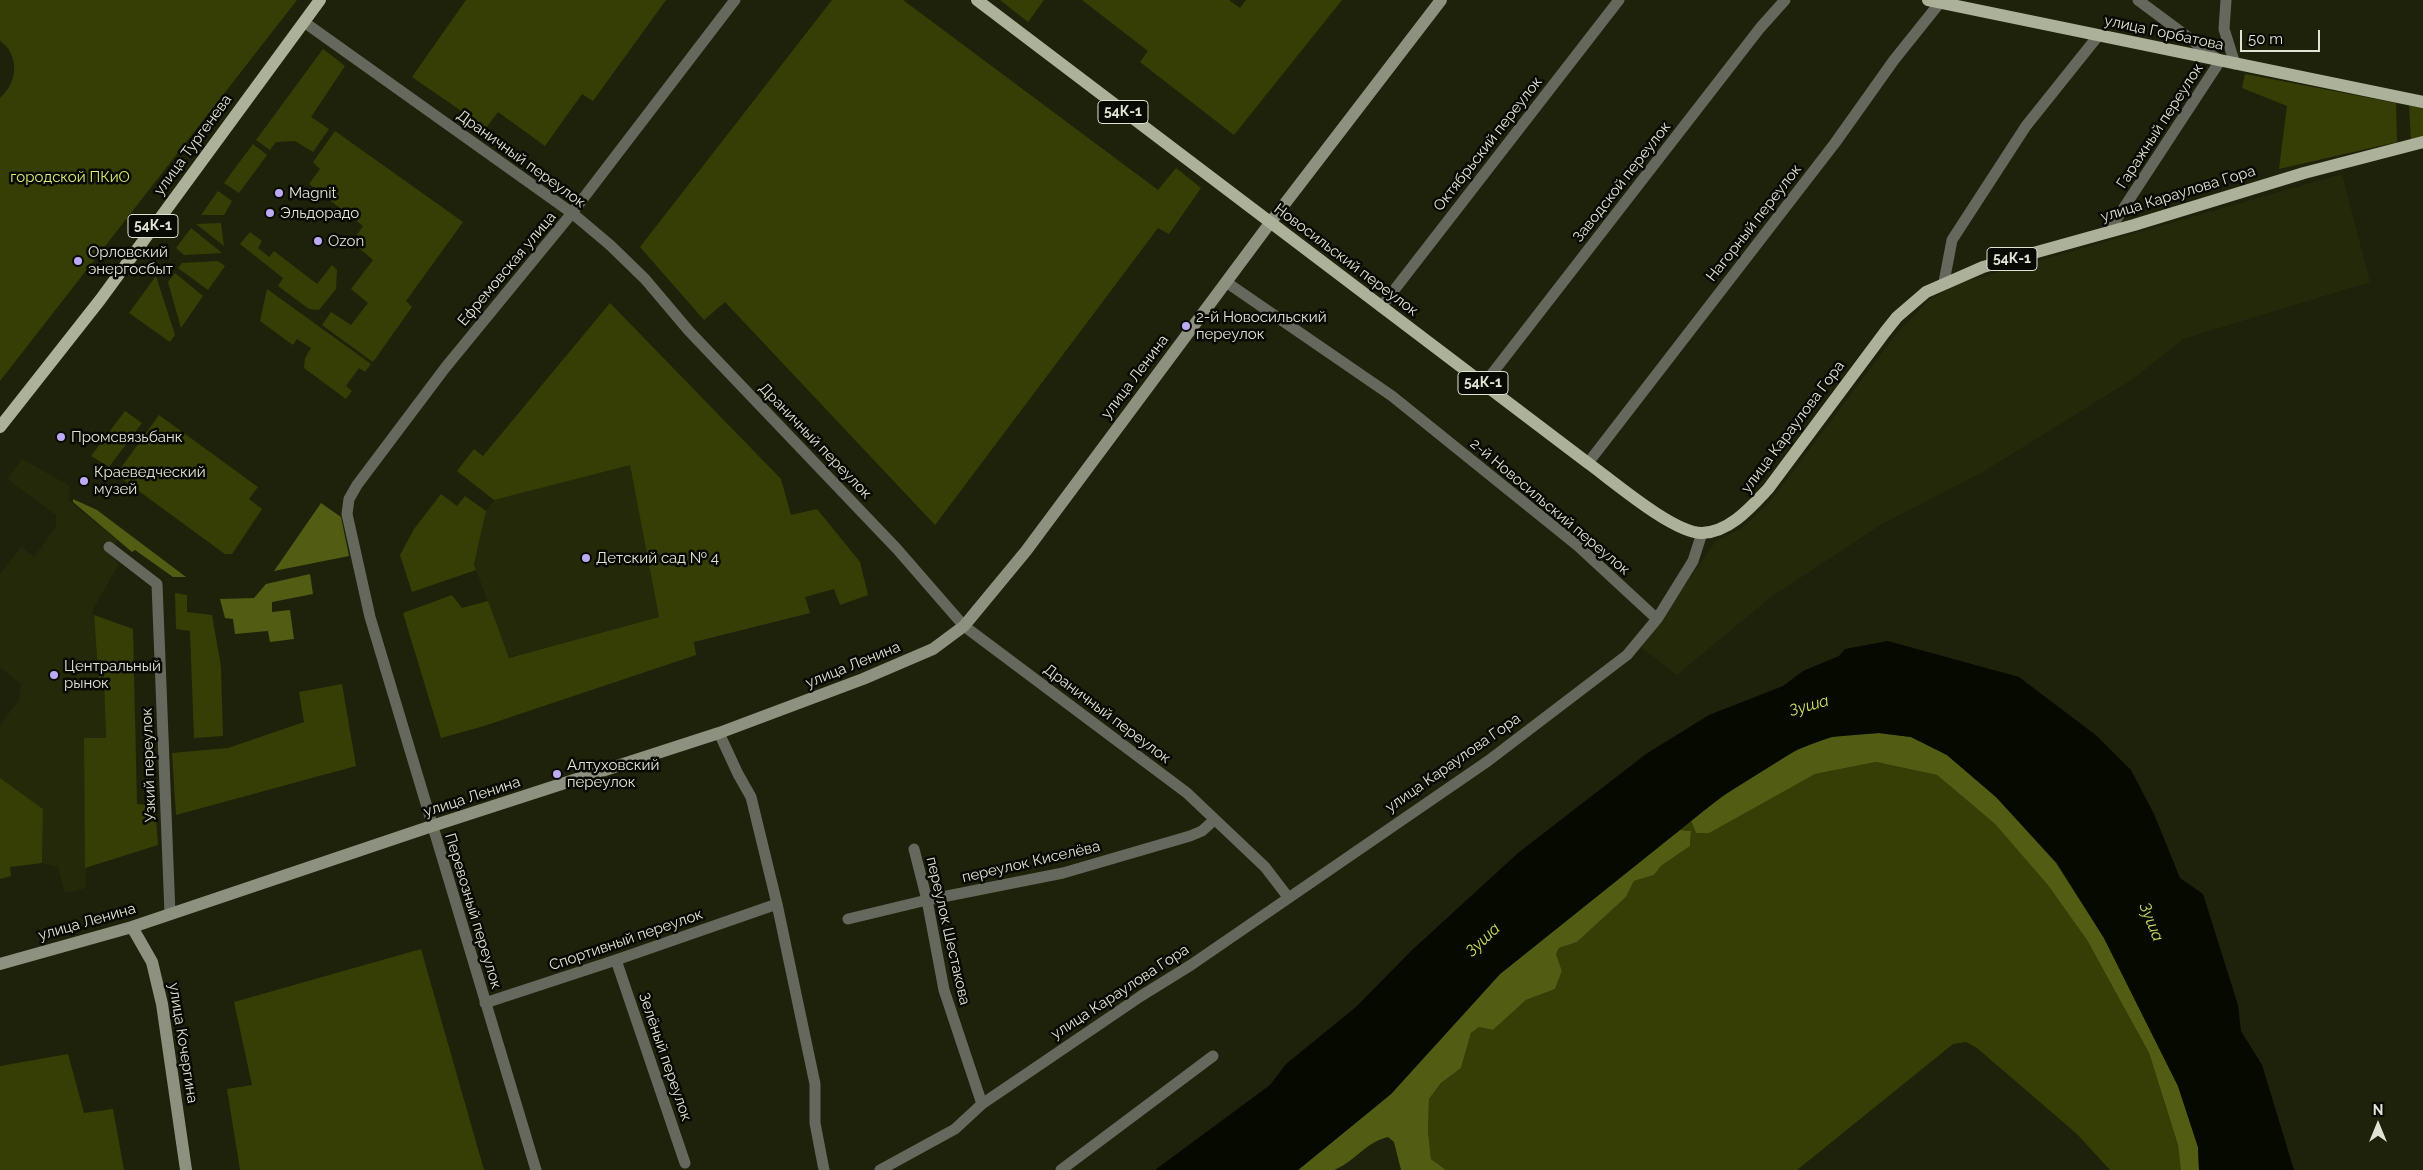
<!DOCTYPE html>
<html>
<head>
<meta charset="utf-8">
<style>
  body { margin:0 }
  #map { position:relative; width:2423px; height:1170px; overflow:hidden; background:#1e220b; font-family:Raleway,sans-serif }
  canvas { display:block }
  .north { position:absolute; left:2353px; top:1100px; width:50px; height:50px; -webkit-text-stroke:4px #090a03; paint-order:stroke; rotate:0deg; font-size:14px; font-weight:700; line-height:20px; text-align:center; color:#e0e4d5 }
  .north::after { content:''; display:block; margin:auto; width:18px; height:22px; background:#e0e4d5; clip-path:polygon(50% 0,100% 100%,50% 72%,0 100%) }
  .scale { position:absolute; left:2240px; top:30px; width:80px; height:22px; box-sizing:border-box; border:2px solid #e0e4d5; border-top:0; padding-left:6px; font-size:15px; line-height:18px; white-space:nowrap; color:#e0e4d5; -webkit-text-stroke:4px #090a03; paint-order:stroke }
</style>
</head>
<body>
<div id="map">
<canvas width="2423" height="1170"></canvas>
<div class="north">N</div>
<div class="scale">50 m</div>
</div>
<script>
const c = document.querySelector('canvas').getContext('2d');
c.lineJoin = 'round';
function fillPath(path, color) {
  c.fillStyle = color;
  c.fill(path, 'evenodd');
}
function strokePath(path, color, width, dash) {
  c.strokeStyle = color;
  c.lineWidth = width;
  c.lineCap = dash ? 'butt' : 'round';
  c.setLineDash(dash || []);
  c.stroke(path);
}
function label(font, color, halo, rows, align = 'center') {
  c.font = font + ' Raleway,sans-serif';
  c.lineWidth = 5;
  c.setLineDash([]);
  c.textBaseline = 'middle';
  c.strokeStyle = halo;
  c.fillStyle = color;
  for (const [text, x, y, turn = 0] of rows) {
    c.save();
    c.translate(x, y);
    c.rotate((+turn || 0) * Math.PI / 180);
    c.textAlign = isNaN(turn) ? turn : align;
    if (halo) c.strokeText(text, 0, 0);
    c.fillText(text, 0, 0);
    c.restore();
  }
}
fillPath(new Path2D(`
  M2342,174L2370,282L2183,339L2136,377L1983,472L1882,524L1771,597L1677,675L1641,647L1716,541L1742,528L1768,504L1897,333L1929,300L1957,284Z
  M22,459L70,486L68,500L117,540L110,555L119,564L93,609L98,672L104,679L106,739L84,738L86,888L65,893L58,867L42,863L43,809L0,778V725L19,700L21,684L0,668V574L21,547L34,557L56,527V515L7,479Z
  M630,464L659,617L508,658L474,564L486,511L494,500Z`), '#24290a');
fillPath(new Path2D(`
  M0,0H297L0,381V98C15,84 19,66 8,48C6,45 1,43 0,40C0,33 0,8 0,0Z
  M466,0H666L593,101L582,94L545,146L498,112L486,128L412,77Z
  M832,0H903L1158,190L1176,168L1201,188L1169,234L1158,228L935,525L725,302L704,320L640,247Z
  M1000,0H1044L1028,22Z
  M1082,0H1229L1240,8L1246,0H1342L1234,135L1140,62L1148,51Z
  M323,49L345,66L311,117L329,129L313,152L295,141L276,142L270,150L256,140Z
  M2245,74L2396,103L2397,142L2279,169L2287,106L2242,88Z
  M2409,105L2423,108V137L2411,140Z
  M335,131L463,222L406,301L412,307L373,362L322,325L331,312L351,325L368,303L351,289L373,260L352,242L363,226L309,184L320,169L313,162Z
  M253,144L267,155L239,193L224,183Z
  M218,191L232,201L224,215H201Z
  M221,223L224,246L196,224Z
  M191,228L222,253L184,255L176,248Z
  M250,232L262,241L258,248L269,257L274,251L317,284L332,265L337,270L336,289L319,310L309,309L278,286L283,278L240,244Z
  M218,261L225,266L208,290L178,268L182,263Z
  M175,273L203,296L181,328L168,282Z
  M156,276L175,335L170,342L129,313Z
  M267,289L371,364L365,372L359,368L346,386L352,391L346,399L304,368L305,358L311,348L297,339L293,345L260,321Z
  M610,303L781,479L791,515L817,509L860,562L868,595L840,605L834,589L805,597L810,613L694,642L696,655L484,726L441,738L403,613L452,595L462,608L488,601L509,658L659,617L630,465L494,500L457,471L474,449L483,456Z
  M125,411L142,423L109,467L91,456Z
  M159,415L258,487L249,499L262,509L232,554H225L218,549L121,478L118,472Z
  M441,494L457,506L465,496L486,511L474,564L476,570L412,592L400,555L414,529Z
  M175,593L187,595V612L212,615L221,667L223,736L194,738L190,631L176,629Z
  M94,615L133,629L137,804L155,805L158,845L85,868L84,738H106L104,679L99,678L98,672Z
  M342,684L356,766L176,815L172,753L228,748L304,722L299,692Z
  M1876,762L1937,775L1995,824L2049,885L2087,940L2149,1053L2178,1145L2182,1170H2110L2077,1134L1977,1048L1966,1042L1953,1044L1797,1170H1446L1431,1159L1428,1131L1429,1099L1441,1083L1461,1068L1471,1033L1479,1027L1493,1030L1526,1000L1555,989L1562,971L1556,954L1559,948L1577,942L1626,897L1634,881L1654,875L1661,866L1690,846L1691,831L1680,830L1691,821L1696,833L1815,774Z
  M0,778L43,809L42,863L10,867L11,876L0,879Z
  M421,949L484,1170H240L227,1089L252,1085L234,1002Z
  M68,1054L84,1113L113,1109L124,1170H0V1066Z`), '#363e05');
fillPath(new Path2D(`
  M73,499L97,510L186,577H173L135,550L132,552L73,502Z
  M321,503L341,517L349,556L274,571Z
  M310,574L313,594L272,602V612L290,610L294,639L270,642L268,631L235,634L233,619L225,618L220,599L254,598L266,584Z
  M1879,733L1911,737L1947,755L1996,797L2056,863L2104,938L2178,1086L2198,1147L2199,1170H2181L2178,1145L2149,1053L2087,940L2048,885L1995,824L1937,775L1876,762L1815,774L1709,833H1696L1691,821C1730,790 1780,752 1829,738C1845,733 1863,734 1879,733Z
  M1680,830L1691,831L1690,846L1661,866L1654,875L1634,881L1626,897L1577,942L1559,948L1556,954L1562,971L1555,989L1526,1000L1493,1030L1479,1027L1471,1033L1461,1068L1441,1083L1429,1099L1428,1131L1431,1159L1446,1170H1401L1394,1142L1388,1137C1364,1143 1356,1161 1334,1170C1325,1170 1308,1170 1298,1170L1391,1094L1500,974Z`), '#525c12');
fillPath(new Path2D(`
  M1888,641L2019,677L2097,736L2131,770L2154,814L2180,878L2203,894L2238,1005L2241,1031L2262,1065L2294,1170H2199L2198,1147L2178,1086L2104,938L2057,863L1996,797L1947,755L1911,737L1879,733L1831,737L1798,749L1721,797L1500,974L1391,1094L1298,1170H1155L1270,1085L1286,1064L1356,1007L1411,951L1518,853L1646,754L1709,715L1783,686L1803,671L1839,656L1845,649Z`), '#060900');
strokePath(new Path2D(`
  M2226,0L2224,29L2235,64
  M304,22L572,213L610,245L645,279L689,331L897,549L964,626L1187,793L1265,867L1288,897
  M2108,232L2220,61L2138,0
  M1226,282L1392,396L1578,546L1657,619
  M1944,282L1952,240L2026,126L2098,36
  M1381,307L1619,0
  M1484,384L1760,28L1785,0
  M1588,463L1835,143L1894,60L1942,0
  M109,547L157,584L170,914
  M719,733L738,774L751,797L777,904L815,1084V1123L824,1170
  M914,849L927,900L944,990L982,1104
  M848,919L927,900L1063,873L1190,836L1202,831L1214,820
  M616,960L685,1163
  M485,1003L616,960L777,904
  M536,1170L370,617L347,514L349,499L357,485L445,368L572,213L735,0
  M880,1170L955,1129L982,1104L1141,996L1191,965L1488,761L1627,655L1657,619L1693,561L1702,533
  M1061,1170L1213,1056`), '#65685c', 11);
strokePath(new Path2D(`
  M132,927L152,962L162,1004L186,1170
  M0,964L132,927L432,826L719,733L863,679L933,649L964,626L1026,551L1270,223L1441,0`), '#8d917f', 12);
strokePath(new Path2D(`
  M977,0L1588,463C1613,481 1673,533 1702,533C1730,532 1751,507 1768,489L1885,332L1897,317L1926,292L1983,267L2134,225L2304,173L2423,142
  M1928,0L2423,102
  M0,427L100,300L320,0`), '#acb199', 12);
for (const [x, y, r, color] of [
  [279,193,5,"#bcaaf5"],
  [270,213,5,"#bcaaf5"],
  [318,241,5,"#bcaaf5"],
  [78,261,5,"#bcaaf5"],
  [1186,326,5,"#bcaaf5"],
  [61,437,5,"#bcaaf5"],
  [84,481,5,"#bcaaf5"],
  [586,558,5,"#bcaaf5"],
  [54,675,5,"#bcaaf5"],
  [557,774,5,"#bcaaf5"]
]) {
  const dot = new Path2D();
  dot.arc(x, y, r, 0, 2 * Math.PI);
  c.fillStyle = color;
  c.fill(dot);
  strokePath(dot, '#090a03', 2);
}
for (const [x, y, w] of [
  [1123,112,50],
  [153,226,50],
  [2012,259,50],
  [1483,383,50]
]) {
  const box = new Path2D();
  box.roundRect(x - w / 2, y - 11.5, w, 23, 4);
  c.fillStyle = '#090a03';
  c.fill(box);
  strokePath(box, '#e0e4d5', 1);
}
label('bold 14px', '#e0e4d5', null, [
  ["54К-1",1123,112],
  ["54К-1",153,226],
  ["54К-1",2012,259],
  ["54К-1",1483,383]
]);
label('15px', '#e0e4d5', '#090a03', [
  ["улица Горбатова",2164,33,12],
  ["Гаражный переулок",2160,126,-57],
  ["Октябрьский переулок",1488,144,-52],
  ["улица Тургенева",193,145,-54],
  ["Драничный переулок",521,159,36],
  ["Заводской переулок",1622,182,-52],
  ["улица Караулова Гора",2178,194,-17],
  ["Нагорный переулок",1754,223,-52],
  ["Новосильский переулок",1346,260,37],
  ["Ефремовская улица",507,269,-50],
  ["улица Ленина",1135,377,-53],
  ["улица Караулова Гора",1793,427,-53],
  ["Драничный переулок",815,441,46],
  ["2-й Новосильский переулок",1550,507,40],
  ["улица Ленина",853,665,-22],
  ["Драничный переулок",1107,714,37],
  ["улица Караулова Гора",1453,763,-35],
  ["Узкий переулок",149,765,-92],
  ["улица Ленина",472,797,-18],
  ["переулок Киселёва",1031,862,-13],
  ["Перевозный переулок",473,911,73],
  ["улица Ленина",87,922,-16],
  ["переулок Шестакова",948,931,77],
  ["Спортивный переулок",626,940,-19],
  ["улица Караулова Гора",1120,992,-33],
  ["улица Кочергина",183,1043,81],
  ["Зелёный переулок",665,1057,71]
]);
label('15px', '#d9ee74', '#090a03', [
  ["городской ПКиО",70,177]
]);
label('15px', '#e0e4d5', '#090a03', [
  ["Magnit",289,193],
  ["Эльдорадо",280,213],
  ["Ozon",328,241],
  ["Орловский",88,252],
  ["энергосбыт",88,269],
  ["2-й Новосильский",1196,317],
  ["переулок",1196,334],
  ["Промсвязьбанк",71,437],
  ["Краеведческий",94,472],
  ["музей",94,489],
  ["Детский сад № 4",596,558],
  ["Центральный",64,666],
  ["рынок",64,683],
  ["Алтуховский",567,765],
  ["переулок",567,782]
], 'left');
label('italic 16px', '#cee268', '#090a03', [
  ["Зуша",1809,706,-16],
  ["Зуша",2151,922,68],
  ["Зуша",1483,940,-44]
]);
</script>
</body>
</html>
